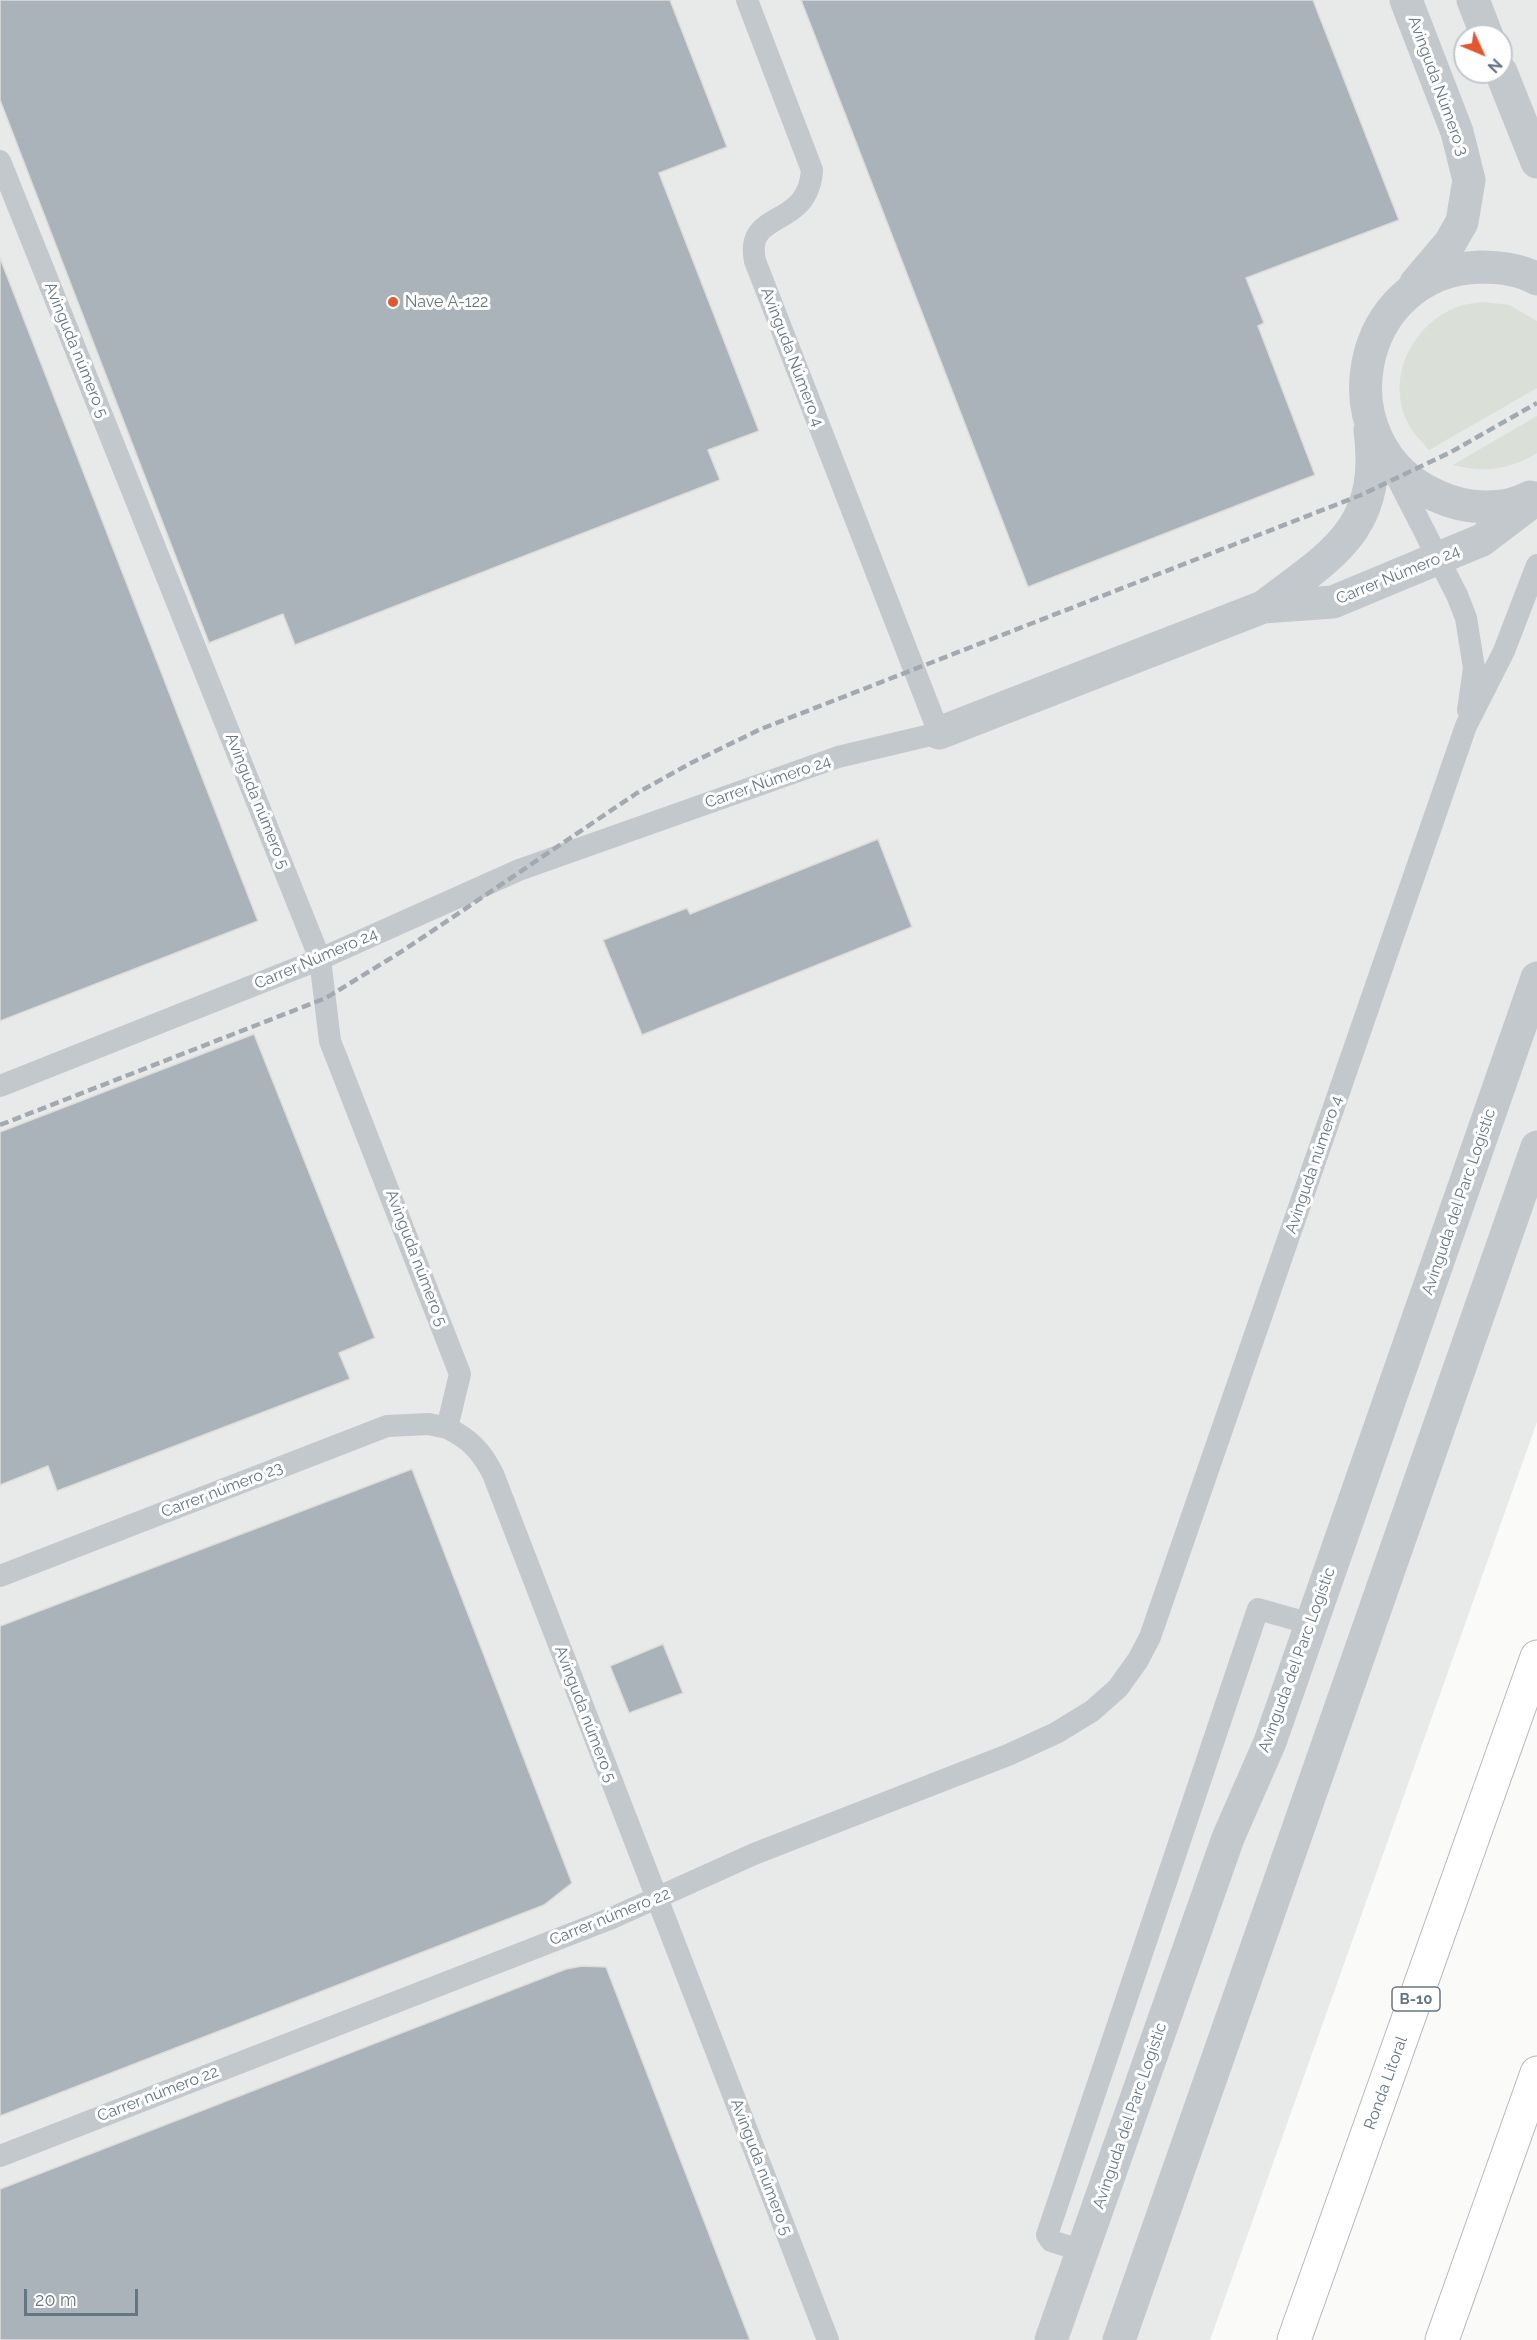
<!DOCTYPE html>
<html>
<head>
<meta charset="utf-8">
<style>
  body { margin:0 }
  #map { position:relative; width:1537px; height:2340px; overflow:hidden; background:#fafaf8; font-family:Raleway,sans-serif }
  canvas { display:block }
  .north { position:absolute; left:1453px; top:24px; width:60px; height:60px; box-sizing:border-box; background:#fff; border:2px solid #c1c8cd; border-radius:50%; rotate:134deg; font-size:16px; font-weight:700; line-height:24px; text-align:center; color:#657683 }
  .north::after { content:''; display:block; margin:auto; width:21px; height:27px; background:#e4572e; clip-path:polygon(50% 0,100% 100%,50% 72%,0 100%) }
  .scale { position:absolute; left:24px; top:2289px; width:114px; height:27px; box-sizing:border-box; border:3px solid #657683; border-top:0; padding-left:8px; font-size:18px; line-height:21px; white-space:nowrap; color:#657683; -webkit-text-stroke:4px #fff; paint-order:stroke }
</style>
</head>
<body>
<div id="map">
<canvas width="1537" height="2340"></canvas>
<div class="north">N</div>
<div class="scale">20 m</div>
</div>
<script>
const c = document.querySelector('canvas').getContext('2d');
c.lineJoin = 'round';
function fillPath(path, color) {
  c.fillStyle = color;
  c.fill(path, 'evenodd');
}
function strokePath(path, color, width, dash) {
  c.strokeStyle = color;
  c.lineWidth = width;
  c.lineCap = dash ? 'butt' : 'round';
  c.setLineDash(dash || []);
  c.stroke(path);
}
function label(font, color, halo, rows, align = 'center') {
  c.font = font + ' Raleway,sans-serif';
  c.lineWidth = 6;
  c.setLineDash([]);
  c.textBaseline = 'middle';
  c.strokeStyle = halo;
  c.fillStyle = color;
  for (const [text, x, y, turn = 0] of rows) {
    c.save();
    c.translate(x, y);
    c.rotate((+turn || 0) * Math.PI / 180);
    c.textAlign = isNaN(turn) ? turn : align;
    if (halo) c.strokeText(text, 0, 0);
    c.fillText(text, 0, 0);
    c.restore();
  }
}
fillPath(new Path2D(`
  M0,0H1537V1422L1210,2340H0ZM1465,36H1501V72H1465Z`), '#e8e9e9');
fillPath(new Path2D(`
  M1484,302L1509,305L1537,321V388L1429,450C1421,441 1412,432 1407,421C1386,376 1413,324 1457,307C1465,304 1475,303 1484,302Z
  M1537,416V453C1508,470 1485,473 1453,465Z`), '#dadfd7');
const building = new Path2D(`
  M0,0H670L727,147L659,173L759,431L708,450L720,480L295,645L283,614L209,643L0,100Z
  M801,0H1313L1399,220L1246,278L1264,323L1258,326L1315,475L1028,587Z
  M0,258L258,921L0,1021Z
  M878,839L912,927L642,1035L603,940L687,908L690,914Z
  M254,1034L375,1338L339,1353L350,1379L57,1491L48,1466L0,1485V1132Z
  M412,1469L572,1883L544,1905L0,2116V1626Z
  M663,1644L683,1693L629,1713L610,1666Z
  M582,1966L606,1967L750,2340H0V2189L566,1969Z`);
fillPath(building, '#aab3b9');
strokePath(building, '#dcdcda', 1.5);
const highway = new Path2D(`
  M1294,2340L1537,1657
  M1442,2340L1537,2073`);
strokePath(highway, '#b4b9bd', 35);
strokePath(new Path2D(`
  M0,161L320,959L330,1041L460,1374L447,1428C469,1438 482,1452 493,1474L828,2340
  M1393,470L1457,595L1466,618L1474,668L1468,710
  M0,1086L320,959L519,870L838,757L939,733L755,261C744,208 808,231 812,170L747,0
  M0,1576L387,1426L429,1424L447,1428
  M0,2156L612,1918L754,1854L1008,1755L1056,1733L1092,1711L1118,1688L1138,1660L1150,1637L1466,726L1504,651L1537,565
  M1083,2251L1051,2241L1047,2235L1258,1609L1311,1624`), '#c3c8cc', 22);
strokePath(new Path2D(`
  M1406,0L1457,132L1469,180L1462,222L1450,243L1416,283
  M1473,0L1487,36
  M1501,72L1537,162
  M1530,497C1502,512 1465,509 1437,496C1322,446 1353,271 1480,267C1499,267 1520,269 1537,279
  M1263,607C1333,554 1383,529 1370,430
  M939,733L1263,607L1333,602L1482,540L1537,498
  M1051,2340L1228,1838L1270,1742L1537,978
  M1119,2340L1537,1147`), '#c3c8cc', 33);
strokePath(highway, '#fff', 33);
strokePath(new Path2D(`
  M0,1125L326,998L404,950L637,793L691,763L761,729L1361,495L1451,452L1537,403`), '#a2aab0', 4.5, [9, 4.5]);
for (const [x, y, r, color] of [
  [393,302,6,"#e4572e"]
]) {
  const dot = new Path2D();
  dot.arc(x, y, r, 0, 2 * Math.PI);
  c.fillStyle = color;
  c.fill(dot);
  strokePath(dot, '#fff', 2);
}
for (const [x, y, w] of [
  [1416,1999,48]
]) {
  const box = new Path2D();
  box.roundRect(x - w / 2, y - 12, w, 24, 4.5);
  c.fillStyle = '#fff';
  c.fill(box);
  strokePath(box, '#657683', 1.5);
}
label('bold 15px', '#657683', null, [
  ["B-10",1416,1999]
]);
label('16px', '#657683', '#fff', [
  ["Avinguda Número 3",1438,86,70],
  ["Avinguda número 5",76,350,68],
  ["Avinguda Número 4",792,357,69],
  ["Carrer Número 24",1398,575,-22],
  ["Carrer Número 24",768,782,-19],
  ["Avinguda número 5",257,801,68],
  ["Carrer Número 24",316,959,-23],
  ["Avinguda número 4",1314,1165,-71],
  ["Avinguda del Parc Logístic",1459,1202,-71],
  ["Avinguda número 5",416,1258,69],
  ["Carrer número 23",222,1490,-21],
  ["Avinguda del Parc Logístic",1297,1660,-70],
  ["Avinguda número 5",585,1714,69],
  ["Carrer número 22",610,1917,-22],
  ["Ronda Litoral",1386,2083,-70],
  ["Carrer número 22",158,2094,-21],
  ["Avinguda del Parc Logístic",1130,2116,-71],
  ["Avinguda número 5",761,2167,69]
]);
label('16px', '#657683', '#fff', [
  ["Nave A-122",405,302]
], 'left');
</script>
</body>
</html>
